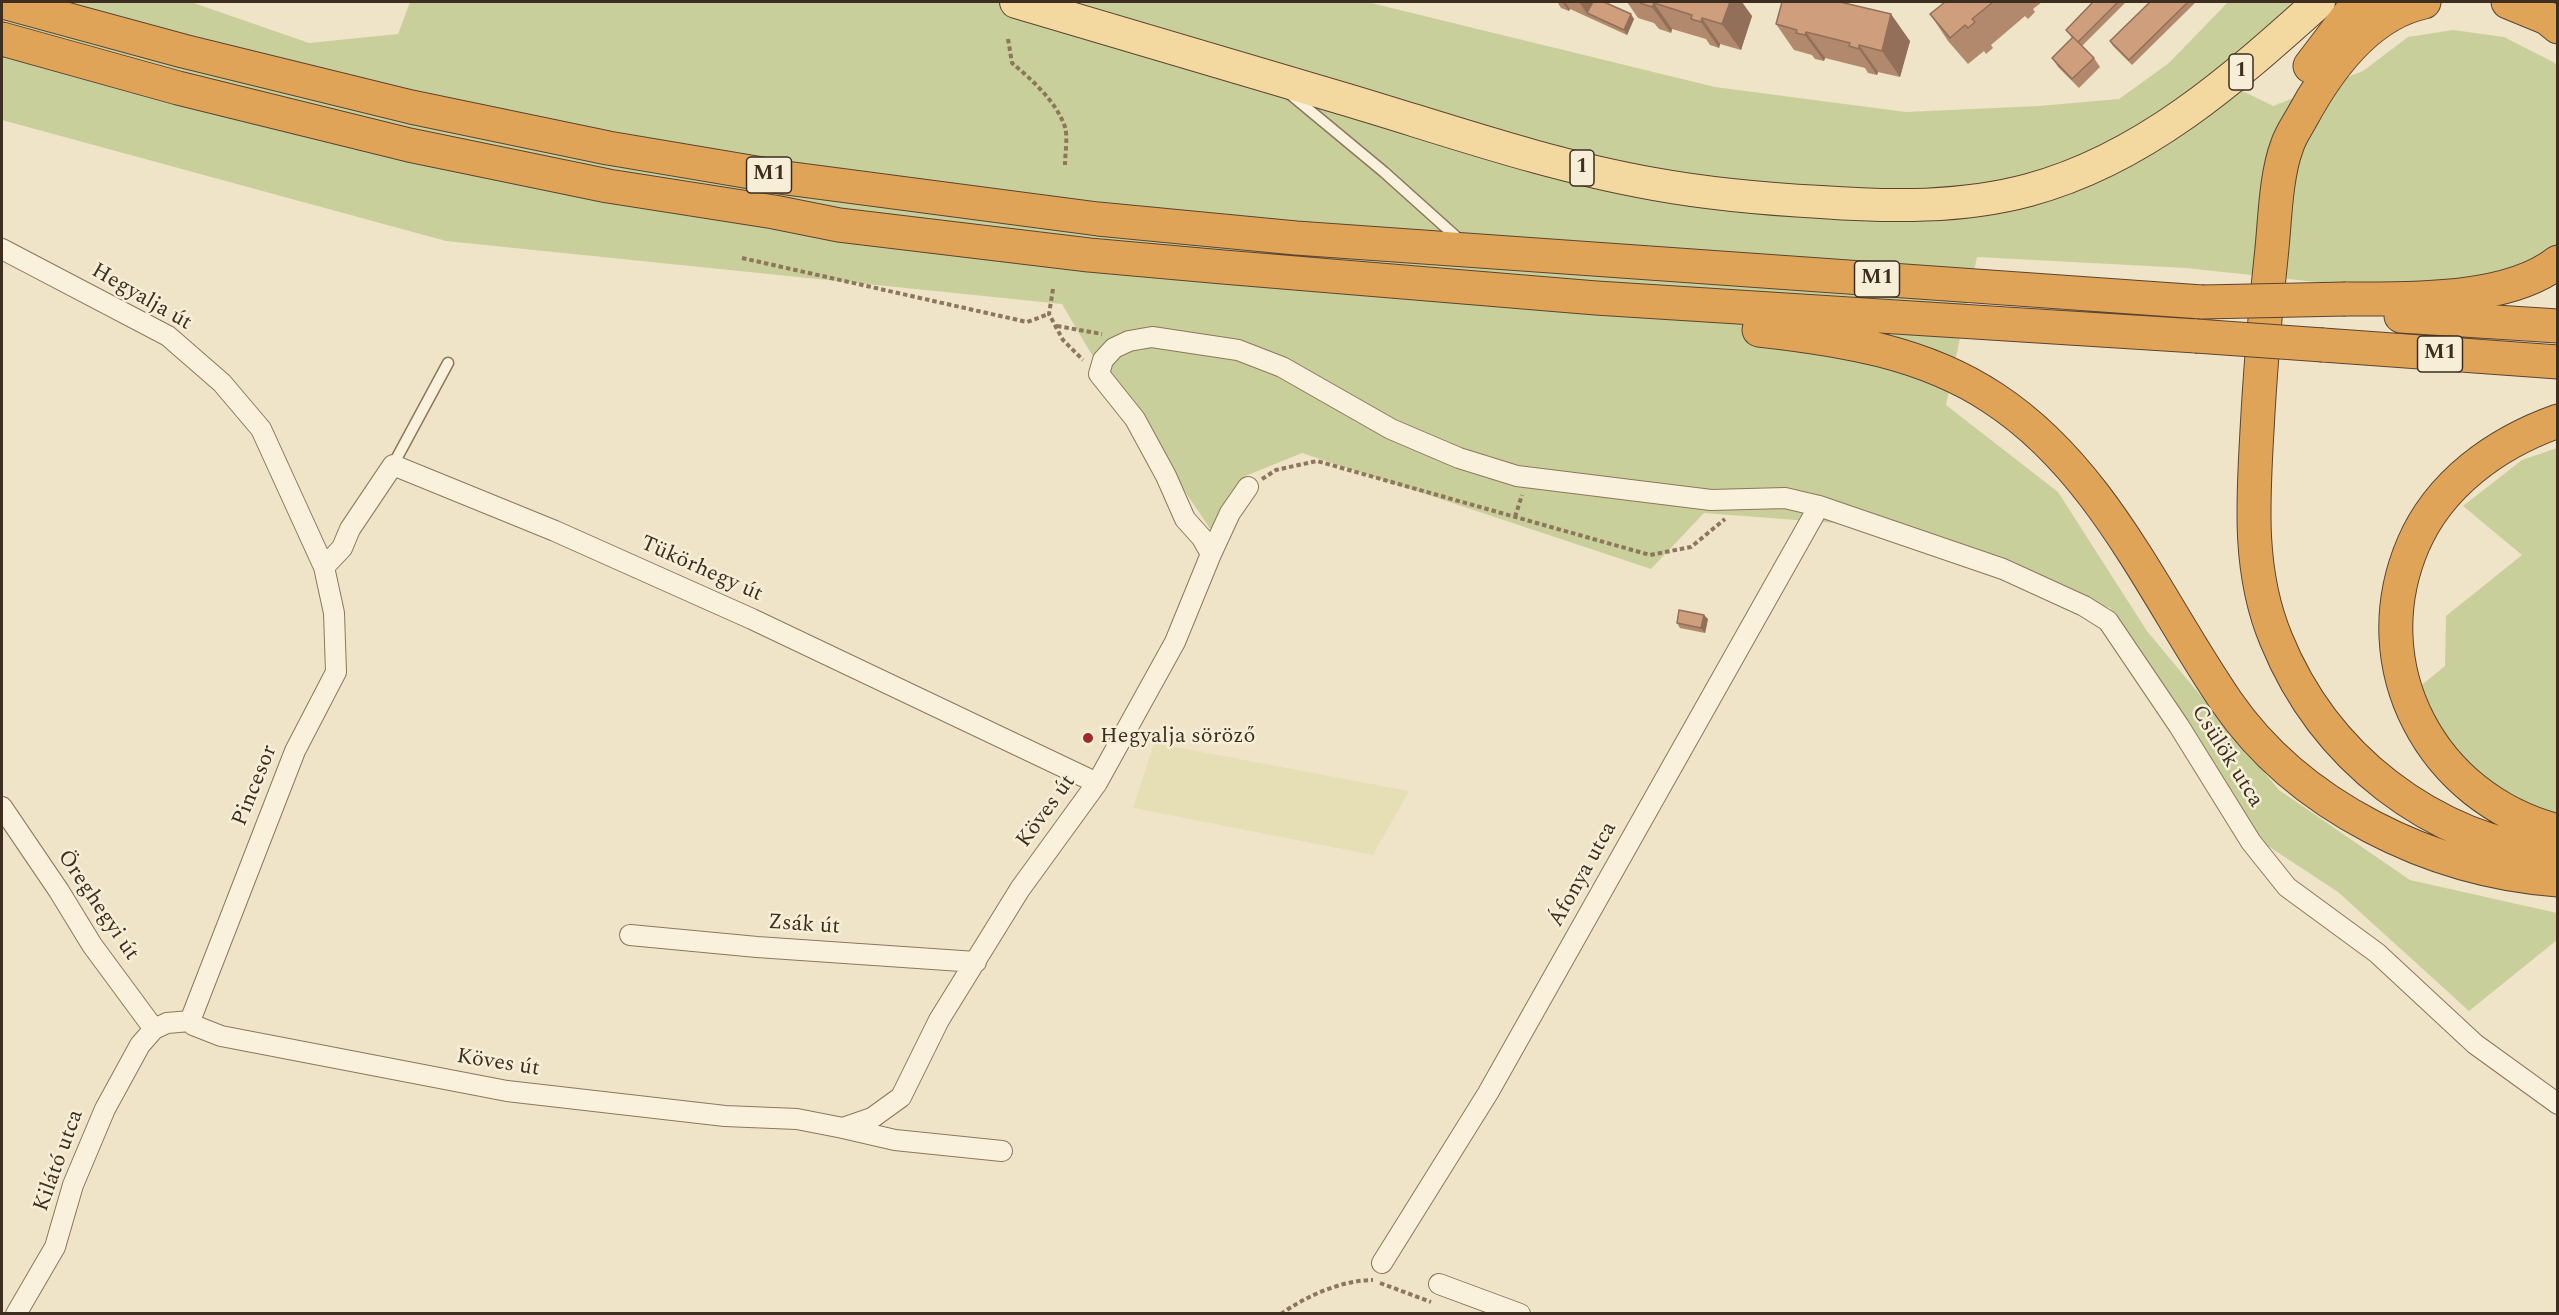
<!DOCTYPE html>
<html>
<head>
<meta charset="utf-8">
<style>
  body { margin:0 }
  #map { position:relative; width:2559px; height:1315px; overflow:hidden; background:#f0e4c8; font-family:Spectral,serif }
  canvas { display:block }
  .frame { position:absolute; inset:0; border:3px solid #3d2e20; pointer-events:none }
</style>
</head>
<body>
<div id="map">
<canvas width="2559" height="1315"></canvas>
<div class="frame"></div>
</div>
<script>
const c = document.querySelector('canvas').getContext('2d');
c.lineJoin = 'round';
function fillPath(path, color) {
  c.fillStyle = color;
  c.fill(path, 'evenodd');
}
function strokePath(path, color, width, dash) {
  c.strokeStyle = color;
  c.lineWidth = width;
  c.lineCap = dash ? 'butt' : 'round';
  c.setLineDash(dash || []);
  c.stroke(path);
}
function label(font, color, halo, rows, align = 'center') {
  c.font = font + ' Spectral,serif';
  c.lineWidth = 5;
  c.setLineDash([]);
  c.textBaseline = 'middle';
  c.strokeStyle = halo;
  c.fillStyle = color;
  for (const [text, x, y, turn = 0] of rows) {
    c.save();
    c.translate(x, y);
    c.rotate((+turn || 0) * Math.PI / 180);
    c.textAlign = isNaN(turn) ? turn : align;
    if (halo) c.strokeText(text, 0, 0);
    c.fillText(text, 0, 0);
    c.restore();
  }
}
fillPath(new Path2D(`
  M1154,743L1409,791L1373,855L1133,808Z`), '#e6deb5');
fillPath(new Path2D(`
  M2,2H191L309,43L398,34L410,2H1367L1715,87L1906,112L2039,106L2119,99L2169,63L2228,2H2313L2224,82L2273,106L2363,71L2408,37L2453,30L2504,37L2555,63L2557,67V245L2535,271L2437,295L2186,268L1977,257L1946,405L2058,492L2147,631L2279,790L2410,880L2557,913V940L2469,1011L2338,892L2265,844L2110,608L1836,523L1704,513L1651,569L1302,453L1243,477L1211,530L1089,350L1062,304L446,241L2,120Z
  M2557,448V816C2530,804 2498,794 2475,773C2450,751 2435,716 2418,688L2445,666L2446,616L2522,555L2463,506L2522,460Z`), '#c9cf9b');
const service = new Path2D(`
  M1290,94L1384,172L1462,242
  M393,465L448,363`);
const minor = new Path2D(`
  M2,249L168,336L222,383L261,429L324,567L334,613L336,672L295,751L190,1021
  M1211,554L1202,538L1185,519L1166,476L1135,419L1099,374L1103,360L1114,348L1129,341L1152,337L1238,350L1282,367L1391,429L1459,458L1517,476L1711,500L1785,498L1819,506L2003,569L2084,606L2108,621L2179,726L2251,842L2287,887L2377,953L2475,1044L2558,1104
  M324,567L342,548L350,529L393,465L555,531L752,619L1097,783
  M2,807L59,891L92,945L154,1029
  M630,935L757,947L976,962
  M843,1128L895,1140L1002,1151
  M1382,1263L1488,1093L1819,506
  M1439,1284L1520,1314
  M16,1314L55,1247L73,1185L105,1109L140,1045L154,1029L167,1023L190,1021L193,1025L221,1036L507,1091L725,1116L797,1119L843,1128L872,1118L901,1097L939,1020L1020,889L1097,783L1175,642L1211,554L1230,513L1248,487`);
const primary = new Path2D(`
  M1016,2C1127,35 1239,68 1351,101C1451,131 1551,166 1654,184C1709,194 1765,199 1821,202C1890,207 1962,208 2029,190C2144,159 2233,79 2319,2`);
const motorway = new Path2D(`
  M3,2L183,51L411,107L608,148L786,178L1098,219L1296,238L2202,302
  M2424,2C2368,14 2328,69 2302,117C2297,126 2290,136 2287,146C2275,178 2275,224 2271,258C2265,315 2260,373 2257,431C2253,501 2248,572 2276,639C2324,757 2430,840 2558,855
  M2508,2L2547,18L2558,27
  M2,39L178,88L409,145L608,186L774,212L839,225L1089,255L1223,267L1596,298L2196,336
  M2310,66L2351,12L2367,2
  M2346,299C2407,299 2508,302 2558,262
  M2401,316L2558,326
  M1759,330C1840,339 1924,352 1993,398C2102,469 2155,597 2226,701C2298,806 2431,871 2558,880
  M2323,345L2558,362
  M2558,421C2496,443 2439,484 2413,545C2361,667 2432,799 2558,831`);
strokePath(service, '#8d765c', 13);
strokePath(minor, '#8d765c', 22);
strokePath(primary, '#5b4430', 34);
strokePath(motorway, '#5b4430', 35);
strokePath(new Path2D(`
  M1008,39L1012,63C1032,80 1056,101 1065,127C1068,137 1065,154 1065,165
  M742,258L1027,322L1049,314
  M1053,289L1049,314L1063,340L1083,360
  M1057,326L1102,334
  M1262,479L1276,470L1317,461L1650,555L1691,547L1725,519
  M1515,517L1522,495
  M1380,1283L1431,1302
  M1281,1314C1306,1296 1342,1280 1373,1280`), '#8d765c', 4, [4.5, 3]);
strokePath(service, '#faf1dc', 10);
strokePath(minor, '#faf1dc', 20);
strokePath(primary, '#f3d9a0', 32);
strokePath(motorway, '#e0a458', 33);
const motorwayBridge = new Path2D(`
  M2202,302L2346,299
  M2196,336L2323,345`);
strokePath(motorwayBridge, '#5b4430', 35, []);
strokePath(motorwayBridge, '#e0a458', 33);
fillPath(new Path2D(`
  M1555,2H1604L1634,19L1627,35L1570,9L1569,11L1561,8L1558,3Z
  M1627,2H1730L1752,16L1741,50L1720,44L1719,48L1710,45L1706,39L1672,29L1671,33L1659,29L1654,23L1638,18Z
  M1945,2H2042L2033,9L2035,12L2028,19L2025,16L1991,45L1993,48L1986,54L1984,51L1968,64L1948,41L1930,14Z
  M2093,2H2126L2082,46L2094,58L2100,67L2079,88L2058,67L2052,58L2072,38L2066,30Z
  M2150,2H2196L2132,65L2113,46L2110,41Z
  M1776,24L1910,41L1900,77L1878,72L1877,75L1868,73L1865,68L1825,58L1824,61L1815,59L1812,55L1794,50Z
  M1708,619L1705,633L1680,628L1677,623Z`), '#b2896c');
fillPath(new Path2D(`
  M1562,2H1565L1570,9L1569,11Z
  M1579,2H1598L1587,13L1590,18Z
  M1730,2H1742L1752,16L1741,50L1722,24Z
  M1654,3L1672,29L1671,33L1652,7Z
  M1631,14L1634,19L1627,35L1624,30Z
  M1891,14L1910,41L1900,77L1882,51Z
  M1702,18L1720,44L1719,48L1701,22Z
  M1806,32L1825,58L1824,61L1805,35Z
  M1859,45L1878,72L1877,75L1859,49Z
  M1704,615L1708,619L1705,633L1701,628Z`), '#916f58');
const building = new Path2D(`
  M1593,2H1604L1631,14L1624,30L1587,13Z
  M1641,2H1730L1722,24L1702,18L1701,22L1691,19L1692,15L1654,3L1652,7L1640,3Z
  M1782,2H1840L1891,14L1882,51L1859,45V49L1849,46L1850,43L1806,32L1805,35L1796,33L1797,30L1776,24Z
  M1945,2H1993L1972,19L1975,22L1968,28L1965,25L1950,38L1930,14Z
  M2093,2H2118L2078,42L2066,30Z
  M2150,2H2188L2129,60L2110,41Z
  M2073,37L2094,58L2072,79L2052,58Z
  M1679,610L1704,615L1701,628L1677,623Z`);
fillPath(building, '#cf9f7d');
strokePath(building, '#916f58', 1.5);
for (const [x, y, r, color] of [
  [1088,738,6,"#9e2a2b"]
]) {
  const dot = new Path2D();
  dot.arc(x, y, r, 0, 2 * Math.PI);
  c.fillStyle = color;
  c.fill(dot);
  strokePath(dot, '#f7eed8', 2);
}
for (const [x, y, w] of [
  [2241,72,24],
  [1582,168,24],
  [769,175,45],
  [1877,279,45],
  [2440,354,45]
]) {
  const box = new Path2D();
  box.roundRect(x - w / 2, y - 18, w, 36, 4.5);
  c.fillStyle = '#f7eed8';
  c.fill(box);
  strokePath(box, '#3d2e20', 1.5);
}
label('bold 21px', '#3d2e20', null, [
  ["1",2241,72],
  ["1",1582,168],
  ["M1",769,175],
  ["M1",1877,279],
  ["M1",2440,354]
]);
label('22px', '#3d2e20', '#f7eed8', [
  ["Hegyalja út",141,298,30],
  ["Tükörhegy út",701,570,24],
  ["Csülök utca",2226,757,58],
  ["Pincesor",256,786,-68],
  ["Köves út",1047,812,-54],
  ["Áfonya utca",1584,875,-61],
  ["Öreghegyi út",97,906,56],
  ["Zsák út",804,926,4],
  ["Köves út",498,1064,9],
  ["Kilátó utca",60,1161,-70]
]);
label('22px', '#3d2e20', '#f7eed8', [
  ["Hegyalja söröző",1100,738]
], 'left');
</script>
</body>
</html>
